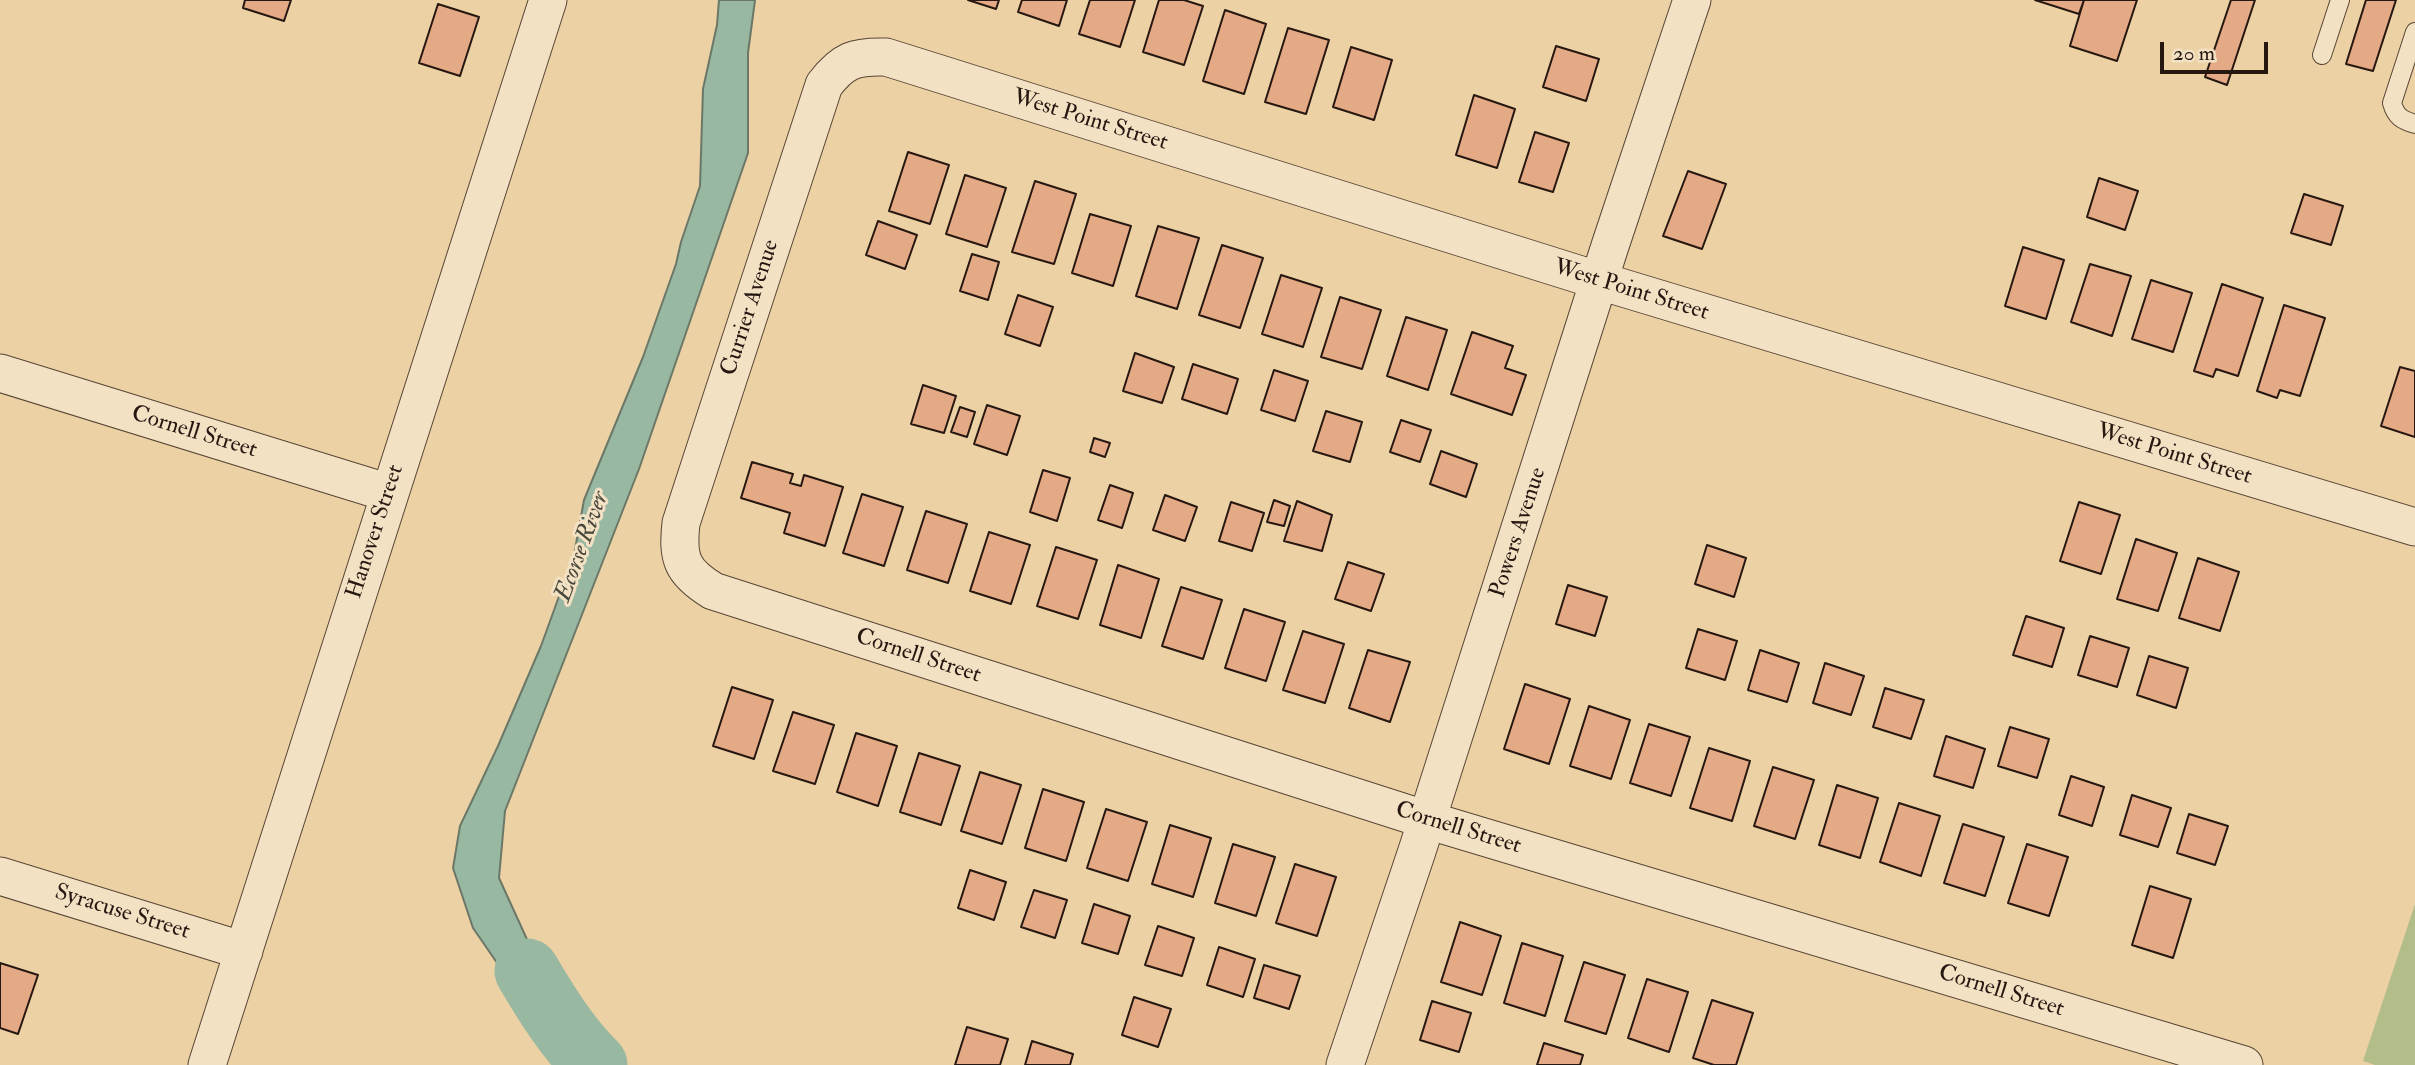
<!DOCTYPE html>
<html>
<head>
<meta charset="utf-8">
<style>
  body { margin:0 }
  #map { position:relative; width:2415px; height:1065px; overflow:hidden; background:#ecd1a4; font-family:"IM FELL Double Pica",serif }
  canvas { display:block }
  .scale { position:absolute; left:2160px; top:42px; width:108px; height:32px; box-sizing:border-box; border:4px solid #261711; border-top:0; padding-left:9px; font-size:21px; line-height:24px; white-space:nowrap; color:#261711; -webkit-text-stroke:5px #f3e1c4; paint-order:stroke }
</style>
</head>
<body>
<div id="map">
<canvas width="2415" height="1065"></canvas>
<div class="scale">20 m</div>
</div>
<script>
const c = document.querySelector('canvas').getContext('2d');
c.lineJoin = 'round';
function fillPath(path, color) {
  c.fillStyle = color;
  c.fill(path, 'evenodd');
}
function strokePath(path, color, width, dash) {
  c.strokeStyle = color;
  c.lineWidth = width;
  c.lineCap = dash ? 'butt' : 'round';
  c.setLineDash(dash || []);
  c.stroke(path);
}
function label(font, color, halo, rows, align = 'center') {
  c.font = font + ' "IM FELL Double Pica",serif';
  c.lineWidth = 6;
  c.setLineDash([]);
  c.textBaseline = 'middle';
  c.strokeStyle = halo;
  c.fillStyle = color;
  for (const [text, x, y, turn = 0] of rows) {
    c.save();
    c.translate(x, y);
    c.rotate((+turn || 0) * Math.PI / 180);
    c.textAlign = isNaN(turn) ? turn : align;
    if (halo) c.strokeText(text, 0, 0);
    c.fillText(text, 0, 0);
    c.restore();
  }
}
fillPath(new Path2D(`
  M2415,904V1065H2375L2363,1061Z`), '#b3bd8a');
const water = new Path2D(`
  M719,0H755L748,53V153L639,469L505,811L499,878L546,981L583,1039L563,1060L555,1053L524,1002L473,928L453,868L460,826L498,746L541,646L574,555L584,500L643,357L676,264L681,242L700,186L703,89L717,25Z`);
fillPath(water, '#99b8a2');
strokePath(water, '#6b7868', 2);
strokePath(new Path2D(`
  M527,971C547,1005 567,1037 595,1065`), '#99b8a2', 65);
const building = new Path2D(`
  M245,0H291L284,21L243,8Z
  M968,0H999L996,9Z
  M1022,0H1067L1059,26L1018,12Z
  M1090,0H1135L1120,47L1079,34Z
  M1159,0H1184L1203,6L1184,65L1143,52Z
  M2035,0H2084L2079,14Z
  M2084,0H2137L2117,61L2070,46Z
  M2231,0H2255L2227,85L2205,77Z
  M2366,0H2396L2373,71L2346,64Z
  M438,4L479,17L460,76L419,63Z
  M1225,10L1266,24L1244,94L1203,81Z
  M1288,28L1329,40L1306,114L1265,102Z
  M1556,46L1599,59L1586,101L1543,87Z
  M1351,47L1392,60L1374,120L1333,107Z
  M1474,95L1515,109L1497,168L1456,155Z
  M1535,132L1569,143L1553,192L1519,182Z
  M908,152L949,165L930,224L889,211Z
  M1688,171L1726,184L1702,249L1663,236Z
  M965,175L1006,188L987,247L946,234Z
  M2099,178L2138,191L2125,230L2087,217Z
  M1035,181L1076,194L1054,264L1012,252Z
  M2304,194L2343,206L2331,245L2291,233Z
  M1090,214L1131,226L1113,286L1072,273Z
  M878,221L917,235L905,269L866,255Z
  M1158,226L1199,238L1177,309L1136,296Z
  M1222,245L1263,258L1240,328L1199,315Z
  M2023,247L2064,260L2046,319L2005,306Z
  M972,254L999,262L988,300L960,291Z
  M2090,264L2131,276L2112,336L2071,322Z
  M1281,275L1322,288L1303,347L1262,334Z
  M2151,280L2192,293L2173,352L2132,339Z
  M2222,284L2263,298L2238,376L2216,369L2213,377L2194,371Z
  M1018,295L1053,307L1040,346L1005,334Z
  M1340,297L1381,310L1362,369L1321,357Z
  M2284,305L2325,318L2300,396L2280,390L2277,398L2257,391Z
  M1406,317L1447,330L1428,390L1387,376Z
  M1472,332L1513,346L1505,368L1526,375L1512,415L1451,394Z
  M1135,353L1174,367L1162,403L1123,391Z
  M1193,364L1238,379L1227,414L1182,399Z
  M2400,367L2415,371V437L2381,426Z
  M1274,370L1308,381L1295,421L1261,410Z
  M923,385L956,396L944,433L911,424Z
  M987,405L1020,416L1007,455L974,444Z
  M960,407L975,412L967,437L951,432Z
  M1326,411L1362,422L1350,462L1313,451Z
  M1401,420L1431,430L1420,462L1390,452Z
  M1094,438L1110,443L1105,457L1090,452Z
  M1441,451L1477,464L1466,497L1430,484Z
  M752,462L793,474L790,483L801,486L804,475L843,487L825,546L784,533L790,513L741,498Z
  M1043,470L1070,478L1057,521L1030,512Z
  M1110,485L1133,493L1122,528L1098,520Z
  M862,494L903,507L884,566L843,553Z
  M1165,495L1197,507L1185,541L1153,530Z
  M1274,500L1290,506L1284,526L1267,522Z
  M1297,501L1332,515L1322,551L1284,541Z
  M1231,502L1264,513L1252,551L1219,541Z
  M2079,502L2120,515L2101,574L2060,561Z
  M926,511L967,524L948,583L907,570Z
  M989,532L1030,545L1011,604L970,591Z
  M2136,539L2177,553L2158,611L2117,599Z
  M1707,545L1746,558L1734,597L1695,584Z
  M1056,547L1097,560L1078,619L1037,606Z
  M2198,558L2239,572L2220,631L2179,618Z
  M1348,562L1384,574L1371,611L1335,599Z
  M1118,565L1159,579L1141,638L1100,625Z
  M1568,585L1607,597L1595,636L1556,624Z
  M1181,587L1222,600L1203,659L1162,646Z
  M1244,609L1285,622L1266,681L1225,668Z
  M2026,616L2064,628L2052,667L2013,655Z
  M1698,629L1737,641L1725,680L1686,668Z
  M1303,631L1344,644L1325,703L1283,690Z
  M2090,636L2129,648L2117,687L2078,675Z
  M1368,650L1410,662L1390,722L1349,708Z
  M1760,650L1799,663L1787,702L1748,690Z
  M2149,656L2188,668L2176,708L2137,695Z
  M1825,663L1864,676L1851,715L1813,703Z
  M1525,684L1570,699L1549,764L1504,749Z
  M732,687L773,700L754,759L713,746Z
  M1885,688L1924,700L1911,739L1873,727Z
  M1589,706L1630,720L1611,779L1570,766Z
  M793,712L834,725L815,784L773,771Z
  M1649,724L1690,737L1671,796L1630,783Z
  M2010,727L2049,739L2037,778L1998,766Z
  M856,733L897,746L878,806L837,792Z
  M1946,736L1985,749L1973,788L1934,776Z
  M1709,748L1750,761L1732,821L1690,808Z
  M919,753L960,766L941,825L900,812Z
  M1773,767L1814,780L1795,839L1754,826Z
  M980,772L1021,785L1002,844L961,831Z
  M2071,776L2104,787L2092,826L2059,815Z
  M1837,785L1878,798L1860,858L1819,845Z
  M1043,789L1084,802L1066,861L1025,848Z
  M2132,795L2171,808L2158,847L2120,835Z
  M1899,803L1940,816L1921,876L1880,862Z
  M1106,809L1147,822L1128,881L1087,868Z
  M2189,814L2228,826L2215,865L2177,853Z
  M1963,824L2004,837L1985,896L1944,883Z
  M1170,825L1211,838L1193,897L1152,884Z
  M1233,844L1275,857L1256,916L1215,903Z
  M2027,844L2068,857L2049,916L2008,903Z
  M1295,864L1336,877L1317,936L1276,923Z
  M970,870L1006,882L994,920L958,908Z
  M2150,886L2191,899L2173,958L2132,945Z
  M1034,890L1067,900L1055,938L1021,927Z
  M1094,904L1130,916L1118,954L1082,943Z
  M1460,922L1501,936L1482,995L1441,982Z
  M1158,926L1194,938L1182,976L1145,965Z
  M1522,943L1563,956L1545,1016L1504,1003Z
  M1219,947L1255,959L1243,997L1207,985Z
  M1584,962L1625,975L1606,1034L1565,1021Z
  M0,963L38,975L18,1034L0,1028Z
  M1264,965L1300,976L1289,1009L1254,998Z
  M1647,979L1688,992L1669,1052L1628,1038Z
  M1134,997L1171,1009L1158,1047L1122,1035Z
  M1712,1000L1753,1013L1736,1065H1714L1693,1058Z
  M1432,1001L1471,1013L1459,1052L1420,1040Z
  M967,1027L1008,1039L1000,1065H955Z
  M1032,1041L1073,1054L1070,1065H1025Z
  M1544,1043L1583,1055L1580,1065H1537Z`);
fillPath(building, '#e4a985');
strokePath(building, '#261711', 2);
const service = new Path2D(`
  M2415,32L2392,103C2396,117 2402,120 2415,124
  M2322,55L2340,0`);
const minor = new Path2D(`
  M0,373L389,493
  M0,876L244,951
  M207,1065L548,0
  M1345,1065L1417,851L1610,246L1692,0
  M2244,1065L1427,820L713,591C682,572 677,559 681,523L824,85C843,60 855,56 886,57L1600,281L2415,527`);
strokePath(service, '#584636', 20);
strokePath(minor, '#584636', 39);
strokePath(service, '#f3e1c4', 18);
strokePath(minor, '#f3e1c4', 37);
label('23px', '#261711', '#f3e1c4', [
  ["West Point Street",1090,121,17],
  ["West Point Street",1631,291,17],
  ["Currier Avenue",751,308,-72],
  ["Cornell Street",194,433,17],
  ["West Point Street",2174,455,17],
  ["Hanover Street",376,532,-72],
  ["Powers Avenue",1519,533,-72],
  ["Cornell Street",918,657,18],
  ["Cornell Street",1458,829,17],
  ["Syracuse Street",122,913,17],
  ["Cornell Street",2001,992,17]
]);
label('italic 24px', '#48473c', '#f3e1c4', [
  ["Ecorse River",583,547,-70]
]);
</script>
</body>
</html>
